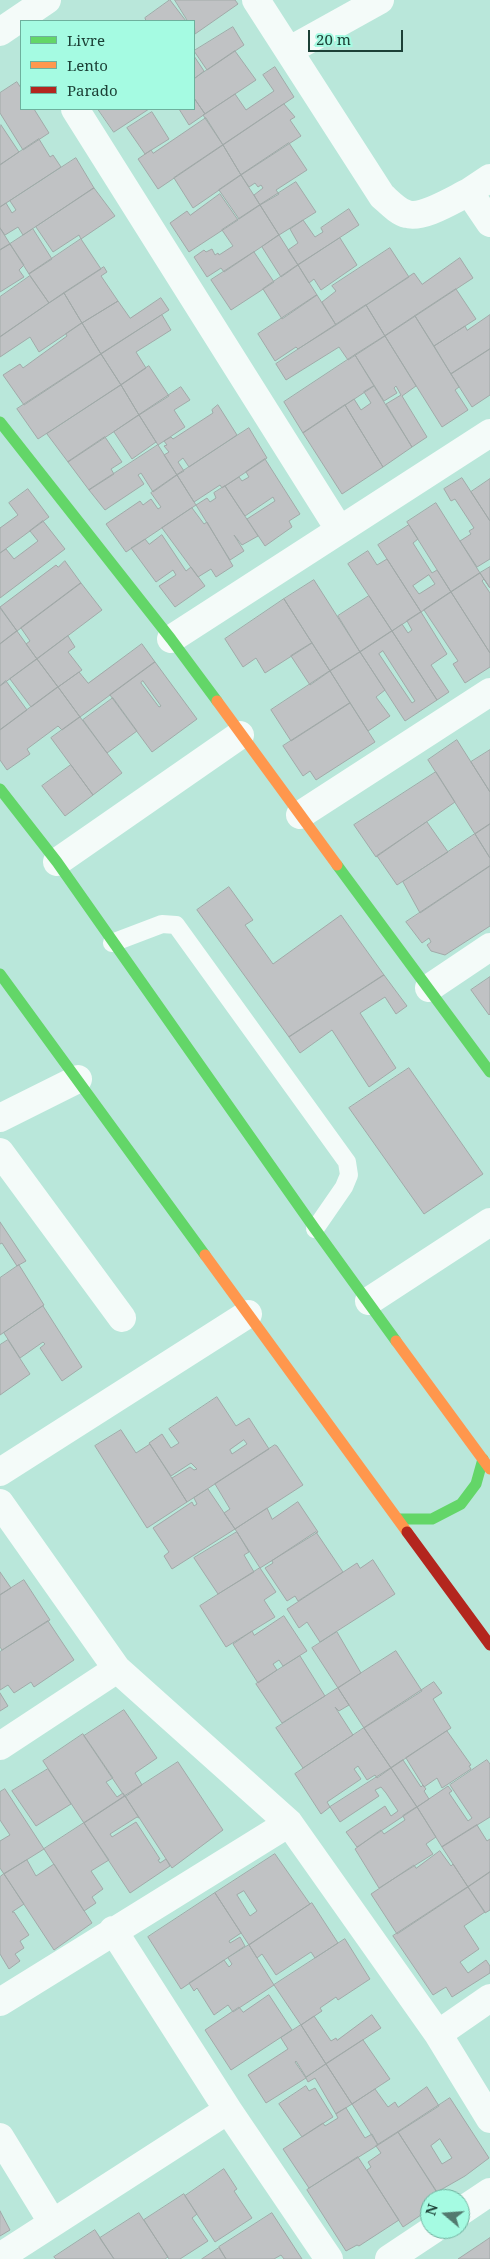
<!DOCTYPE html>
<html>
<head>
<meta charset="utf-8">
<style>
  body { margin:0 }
  #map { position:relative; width:490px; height:2259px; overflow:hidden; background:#b9e7da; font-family:"Noto Serif",serif }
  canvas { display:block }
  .legend { position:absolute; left:20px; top:20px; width:175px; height:90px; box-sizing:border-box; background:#a5fbe2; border:1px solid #6eb09d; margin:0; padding:6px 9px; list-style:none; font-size:15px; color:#1c4036 }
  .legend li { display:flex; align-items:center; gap:10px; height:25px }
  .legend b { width:25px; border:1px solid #6eb09d }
  .north { position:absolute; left:420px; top:2189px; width:50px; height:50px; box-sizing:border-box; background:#a5fbe2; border:1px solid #6eb09d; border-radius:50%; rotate:288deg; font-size:14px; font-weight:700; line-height:20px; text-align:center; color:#1c4036 }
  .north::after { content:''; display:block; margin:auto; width:18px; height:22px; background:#537a6f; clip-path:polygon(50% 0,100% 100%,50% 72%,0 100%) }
  .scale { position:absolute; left:308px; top:30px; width:95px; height:22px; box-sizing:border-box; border:2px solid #1c4036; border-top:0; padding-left:6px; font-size:15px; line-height:18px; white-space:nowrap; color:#1c4036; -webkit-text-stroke:4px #a5fbe2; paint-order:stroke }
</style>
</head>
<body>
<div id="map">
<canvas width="490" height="2259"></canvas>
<ul class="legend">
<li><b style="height:6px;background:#63d668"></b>Livre</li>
<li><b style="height:6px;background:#ff974d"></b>Lento</li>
<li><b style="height:6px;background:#b3261e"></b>Parado</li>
</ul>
<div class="north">N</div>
<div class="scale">20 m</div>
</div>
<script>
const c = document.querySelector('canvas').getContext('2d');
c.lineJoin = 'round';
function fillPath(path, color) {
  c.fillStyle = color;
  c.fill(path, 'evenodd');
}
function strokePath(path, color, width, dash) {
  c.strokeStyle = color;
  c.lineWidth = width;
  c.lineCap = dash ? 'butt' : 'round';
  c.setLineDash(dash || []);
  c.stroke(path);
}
const building = new Path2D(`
  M170,0L186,21H146L145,18Z
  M175,0H235L238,4L195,34L194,21H188Z
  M233,27L244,45L207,70L194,51Z
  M235,51L256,80L205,114L194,98V79Z
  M194,56L204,71L194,79Z
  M275,67L294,97L223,145L203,115L235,94L246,110L274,91L263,75Z
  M17,82L21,88V109H34L49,133L23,150L0,113V93Z
  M194,98L205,114L189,125L179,109H176H194Z
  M284,104L295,117L290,120L301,136L241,175L223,145Z
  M98,109H149L114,132Z
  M152,112L169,139L145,154L127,128Z
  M206,118L223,145L158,189L138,159L151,150L153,153Z
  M1,125L19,152L0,165V126Z
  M39,139L50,157L53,155L61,167L0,207V165Z
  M289,143L307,170L276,190L279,194L260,205L254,195L263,188L261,185L258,187L255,183L249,187L241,175Z
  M223,145L241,175L193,208L174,178Z
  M76,158L94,188L23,235L18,227L5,235L0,228V207L6,203L12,213L16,210L10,201Z
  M241,175L260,205L239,219L219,190Z
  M296,182L316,212L279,235L260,205Z
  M94,188L115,216L81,239L79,235L53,252L36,227Z
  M220,194L238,220L189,252L170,223L187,211L190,215Z
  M260,205L279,235L224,272L221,268L207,277L194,257L204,250L206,252L212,249L215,255L218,253L219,255L233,246L222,230Z
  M349,209L359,225L298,265L288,250L298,243L290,229L303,220L315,237L323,232L321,228Z
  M0,228L10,244L0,250Z
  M33,229L52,259L29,274L10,244Z
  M279,235L298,265L281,277L262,247Z
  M340,238L357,265L321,290L314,279L309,283L298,265Z
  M81,239L101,269L49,303L29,274Z
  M10,244L24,265L19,270L24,277L0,292V250Z
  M390,248L409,277L336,325L322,302L336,291L332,286Z
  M254,252L274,282L231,310L211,280Z
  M460,258L473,278L385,336L366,305L414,273L422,284Z
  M298,265L317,295L282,319L263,289Z
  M104,267L107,272L101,276L118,301L82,323L64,293Z
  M30,276L49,303L0,337V297Z
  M456,289L476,319L434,346L415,316Z
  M64,293L82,323L39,352L30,337L0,357V337Z
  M317,295L336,325L298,349L296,347L275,361L258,334Z
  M161,298L169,310L101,354L82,323L118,301L130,318Z
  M366,305L385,336L348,360L339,347L286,380L276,364Z
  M162,315L171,330L136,352L146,368L121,385L101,354Z
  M490,315V349L451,374L434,346L465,326L467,330Z
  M415,316L459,387L455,390L468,410L442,427L385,336Z
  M82,323L101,354L24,405L3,375L20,364L23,368L67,336L66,334Z
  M385,336L416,386L402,396L427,437L412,447L386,404L401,395L396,386L394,388L397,393L384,401L355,355Z
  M490,349V395L472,407L451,374Z
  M101,354L121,385L38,439L17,409Z
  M355,355L374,386L303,433L284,402Z
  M149,366L169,396L139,415L121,385Z
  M121,385L139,415L68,462L47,434Z
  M374,386L412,447L383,467L345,405L354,399L361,410L371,403L364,392Z
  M181,387L190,400L174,410L185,427L158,445L139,415Z
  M218,405L237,435L189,467L183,458L178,462L184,471L177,475L164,455L169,452L164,446L167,445L164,441L171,437L173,439L213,413L212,410Z
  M345,405L383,467L342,494L303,433Z
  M139,415L156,442L132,459L114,432Z
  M249,428L267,458L222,488L220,485L194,502L177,475Z
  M105,437L122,462L111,469L114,474L89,490L68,462Z
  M158,445L177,475L153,492L141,473L138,475L144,484L105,510L89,490Z
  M265,459L300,514L289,521L292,527L265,546L247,519L275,501L273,497L245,516L225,486L239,477L242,481L249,477L246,472Z
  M177,475L196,505L126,552L106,524L140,501L143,505L151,499L158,509L161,507L151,493Z
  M462,478L490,521V559L477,567L460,541L471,534L469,531L474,528L455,499L451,501L444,489Z
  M490,479V521L471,492Z
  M225,486L258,536L242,545L234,535L244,551L230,560L196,505L207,498L210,502L216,498L214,493Z
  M28,489L49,517L0,553V528L18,515L9,503Z
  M436,503L480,573L451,592L407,522Z
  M192,508L204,524L207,522L233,566L216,577L211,569L198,577L162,528Z
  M43,521L65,549L0,598V553L6,549L14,559L38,541L30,531Z
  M409,525L418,539L413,543L432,573L437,570L451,592L421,612L378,545ZM429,575L435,584L419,594L413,586Z
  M162,535L186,571L191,567L205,586L175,607L159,586L176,575L173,570L156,582L131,548L145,539L149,544Z
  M368,551L377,565L387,559L421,612L392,631L348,564Z
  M65,561L81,583L17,631L0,607L56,565L58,567Z
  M490,567V588L480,573Z
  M480,573L490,588L484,579L482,581L490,593V653L451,592Z
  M314,580L360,652L330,671L284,599Z
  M81,583L102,610L37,659L26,644L30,641L21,628Z
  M451,592L490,653V667L465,683L453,664L458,661L424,610Z
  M369,596L392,631L360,652L338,616Z
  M284,599L312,643L265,673L256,658L243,667L225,639Z
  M0,608L17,631L0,644Z
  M421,612L447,654L431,665L449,692L437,700L392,631L402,624L408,633L412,630L407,621Z
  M17,631L37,659L0,686V644Z
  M392,631L437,700L405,721L360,652ZM383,651L415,701L412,703L379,654Z
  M68,636L75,647L68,652L82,670L58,687L37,659Z
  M312,643L330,671L310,685L291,656Z
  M142,644L155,662L80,717L58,687L79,672L88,683Z
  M360,652L385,690L376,697L390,716L368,731L330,671Z
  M37,659L58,687L31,707L10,679Z
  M155,662L197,719L152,752L110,695ZM143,681L161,706L159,707L141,683Z
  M330,671L350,703L291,741L271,710Z
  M6,681L27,710L0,730V686Z
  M58,687L80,717L62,730L58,726L27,749L30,754L7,770L0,760V730Z
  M113,698L137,731L107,753L83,720Z
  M350,703L375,742L316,780L310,771L303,776L283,746Z
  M80,717L122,773L93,795L51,738Z
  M457,740L490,792V824L475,834L428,760Z
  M490,750V792L471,762Z
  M71,765L93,795L65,816L42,786Z
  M436,772L455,802L376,857L354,825Z
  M427,822L448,852L397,885L377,856Z
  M490,824V858L475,834Z
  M475,834L490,858V866L420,913L403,882Z
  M490,866V926L445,955L431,951L427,945L431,942L429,938L422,943L406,922Z
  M229,887L253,920L245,925L273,964L341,915L384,975L289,1037L197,910Z
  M384,975L407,1006L396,1014L385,997L360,1013L396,1068L369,1087L332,1030L300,1053L289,1037Z
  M490,977V1014L489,1015L471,990Z
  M409,1068L483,1174L424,1214L349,1108Z
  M0,1222L26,1261L17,1266L2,1243L0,1244Z
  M19,1265L44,1305L0,1335V1278Z
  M43,1306L82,1367L62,1381L40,1348L45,1344L43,1342L20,1358L4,1333Z
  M8,1340L30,1374L0,1395V1345Z
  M217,1397L236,1426L249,1418L269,1449L187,1502L172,1478L190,1467L194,1470L197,1469L191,1463L171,1476L149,1443L162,1434L171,1448L179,1443L169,1429ZM244,1440L247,1444L232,1454L230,1450Z
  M121,1430L136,1453L150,1444L187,1502L147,1528L95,1446Z
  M275,1445L277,1446L303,1485L235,1529L224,1513L230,1509L215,1484Z
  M208,1489L235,1529L172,1569L164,1556L169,1552L153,1528L192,1502L194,1506L197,1504L194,1498Z
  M298,1502L318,1532L260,1568L235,1529L267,1508L272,1519Z
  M237,1532L249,1552L244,1555L254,1572L218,1594L194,1558Z
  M316,1532L343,1572L298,1601L295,1596L287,1601L265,1568L273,1563L272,1561Z
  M373,1560L395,1594L320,1642L307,1622L299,1628L287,1609L357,1563L360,1568Z
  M260,1568L276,1592L264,1600L275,1617L226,1647L200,1606Z
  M0,1572L11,1588L0,1595Z
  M24,1580L50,1620L2,1650L0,1647V1595Z
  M284,1616L307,1651L283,1666L279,1660L273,1664L277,1670L258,1683L233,1644L252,1631L254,1635Z
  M48,1621L74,1660L34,1687L31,1682L14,1693L8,1685L0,1690V1652Z
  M337,1632L361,1673L338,1688L312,1648Z
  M396,1651L422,1691L364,1728L338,1688Z
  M300,1656L325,1696L282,1723L256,1684Z
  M434,1682L442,1693L433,1699L451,1728L391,1768L364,1728Z
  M338,1688L349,1705L339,1711L335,1707L353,1735L303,1768L276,1728Z
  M0,1693L8,1706L0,1711Z
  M124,1710L157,1758L135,1773L142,1785L125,1797L84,1736Z
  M364,1728L391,1768L377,1778L375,1775L367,1780L358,1766L354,1769L361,1779L327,1802L330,1807L321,1814L295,1774Z
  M447,1731L471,1765L469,1766L471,1769L442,1788L437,1778L424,1787L406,1758Z
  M83,1734L113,1778L106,1782L117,1797L123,1793L125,1796L84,1823L43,1761Z
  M403,1760L421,1787L423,1785L426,1789L424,1791L429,1799L417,1807L391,1768Z
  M487,1760L490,1764V1817L442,1847L417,1807L448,1786L452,1791L449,1793L468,1821L472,1818L450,1785Z
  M178,1762L223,1830L172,1868L125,1796Z
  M391,1768L417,1807L357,1847L346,1832L385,1806L391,1816L398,1811L386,1793L381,1787L375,1790L379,1796L340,1822L330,1807Z
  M48,1769L71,1804L36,1826L12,1791Z
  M5,1789L44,1849L4,1874L0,1868V1841L10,1835L0,1820V1792Z
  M125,1796L139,1818L137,1817L110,1834L112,1837L136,1822L160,1859L158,1860L160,1863L166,1859L170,1866L130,1893L84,1823Z
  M417,1807L436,1837L426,1844L433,1854L379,1888L355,1849L381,1830L384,1834L405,1820L403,1816Z
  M84,1823L109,1860L91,1871L103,1889L92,1897L96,1903L84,1911L44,1849Z
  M477,1825L487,1841L490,1839V1872L468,1887L442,1847Z
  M440,1851L451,1866L453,1864L468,1887L397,1934L371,1894L414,1865L416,1868Z
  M275,1854L310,1904L249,1945L215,1893ZM244,1891L257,1911L250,1916L237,1895Z
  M27,1860L36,1876L54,1864L92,1923L54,1950L4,1874Z
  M490,1872V1910L485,1913L468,1887Z
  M4,1874L24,1904L12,1912H14L29,1935L20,1941L24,1948L15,1954L20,1961L9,1969L0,1954V1877Z
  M468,1887L485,1912L464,1926L479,1949L460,1962L468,1973L486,1960L490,1966V1973L452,1997L446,1987L433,1995L393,1936Z
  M215,1893L241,1933L229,1941L230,1943L240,1937L245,1946L181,1989L148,1937Z
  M312,1903L338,1943L315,1958L311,1952L276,1975L262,1954L257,1958L249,1945Z
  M345,1939L370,1979L338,2000L336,1997L320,2008L322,2011L301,2025L274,1985Z
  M249,1945L274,1985L233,2012L228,2005L214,2015L197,1988L194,1991L189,1983L224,1960L229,1967L232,1964L228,1958Z
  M269,1995L292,2030L231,2070L205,2030L239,2007L243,2012Z
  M372,2015L381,2028L326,2064L301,2025L314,2016L331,2041L336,2038L337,2040Z
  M301,2025L326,2064L306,2077L296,2061L295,2062L306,2078L266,2103L248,2075L288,2049L281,2038Z
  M363,2040L390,2079L352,2104L326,2064Z
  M326,2064L352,2104L336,2114L315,2078L308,2082L306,2078Z
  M306,2086L309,2091L315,2088L333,2117L302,2137L279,2104Z
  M427,2087L439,2106L378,2145L352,2104L375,2089L388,2107L395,2102L398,2107Z
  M450,2098L489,2158L465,2176L437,2192L398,2132ZM440,2139L452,2158L442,2164L431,2146Z
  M346,2108L365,2138L372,2134L378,2145L309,2188L283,2149L323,2123L325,2126L338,2118L336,2114Z
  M398,2132L441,2199H430V2209L403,2227L367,2170L371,2167L368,2162L381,2153L376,2146Z
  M358,2157L399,2220L359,2246L357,2245L346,2251L307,2190Z
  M224,2169L237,2189L234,2191L252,2218L215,2242L185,2196Z
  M184,2194L197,2214L192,2218L208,2241L180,2259H169L144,2220Z
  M0,2211L10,2230L0,2236Z
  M139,2213L168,2257L165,2259H114L101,2240L100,2238Z
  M272,2213L302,2259H284L281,2255L274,2259H226L219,2247Z
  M95,2230L114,2259H56L54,2257Z
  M490,2238V2259H458L479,2245Z
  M219,2248L226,2259H202Z`);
fillPath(building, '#c0c2c4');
strokePath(building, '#a1a9a8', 1);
strokePath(new Path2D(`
  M112,943L162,924L176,925L347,1162L349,1175L344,1187L315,1229`), '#f4fbf9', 18);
strokePath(new Path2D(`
  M256,0L382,196C389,202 398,212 407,214C423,219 454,199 469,192
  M0,32L47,0
  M290,50L380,0
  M75,109L339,529
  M490,178L469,192L490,223
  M171,639L490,433
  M300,815L490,692
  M57,862L240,735
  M429,988L490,947
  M0,1118L78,1079
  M0,1152L122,1318
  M369,1301L490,1222
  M0,1472L248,1314
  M0,1503L117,1669L289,1823L438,2034L490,2119
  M0,1746L117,1669
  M0,2002L289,1823
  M438,2034L490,1998
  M228,2110L329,2259
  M0,2137L52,2222
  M460,2212L490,2192
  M0,2257L228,2110L113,1930
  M389,2259L434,2229`), '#f4fbf9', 28);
strokePath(new Path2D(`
  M0,422L171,639L217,701
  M0,789L57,862L315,1229L396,1341
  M337,865L490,1072
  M0,974L205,1255
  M400,1519H432L461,1504L476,1484L483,1459`), '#63d668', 11);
strokePath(new Path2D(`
  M217,701L337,865
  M205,1255L407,1532
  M396,1341L490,1469`), '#ff974d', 11);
strokePath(new Path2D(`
  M407,1532L490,1645`), '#b3261e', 11);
</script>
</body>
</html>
